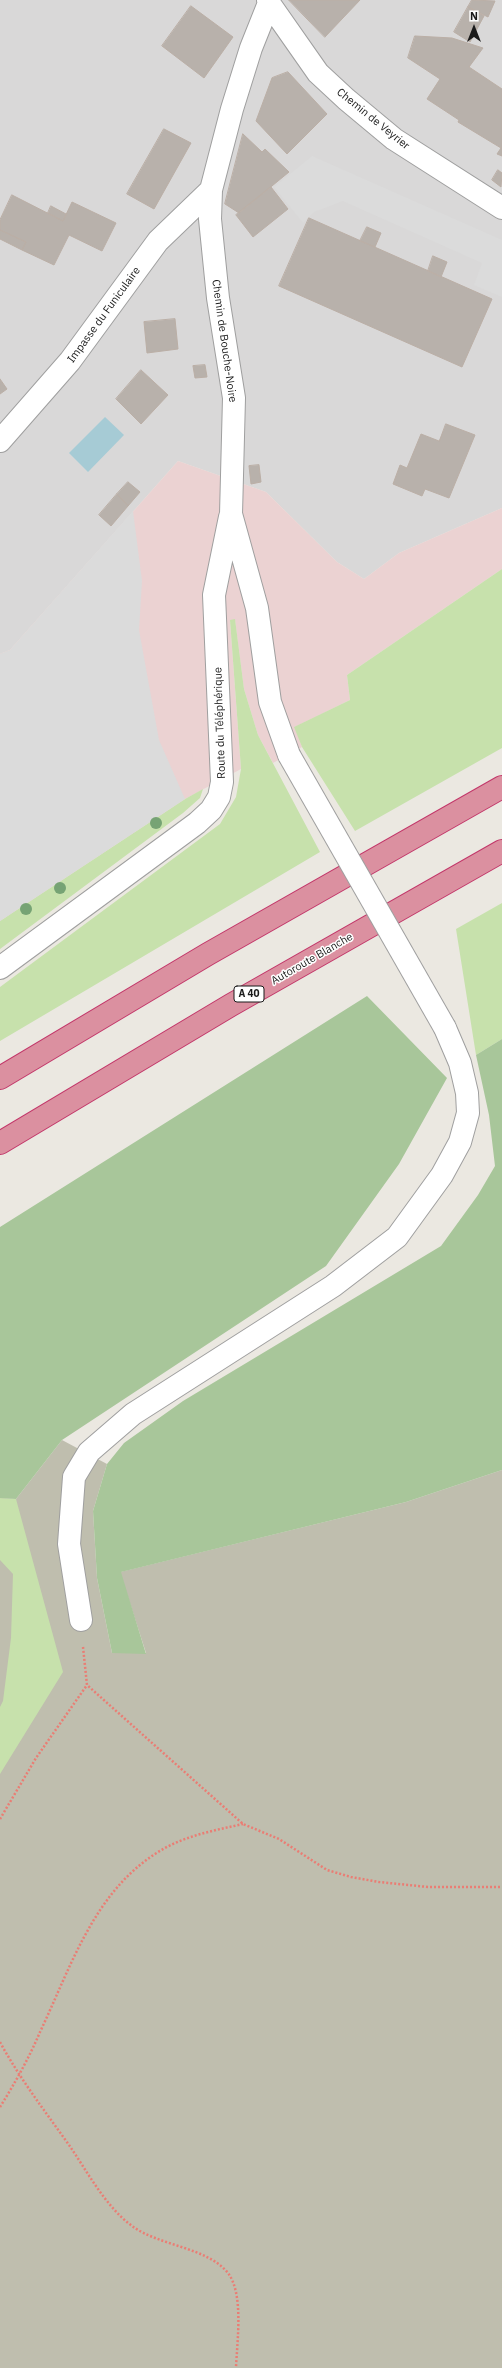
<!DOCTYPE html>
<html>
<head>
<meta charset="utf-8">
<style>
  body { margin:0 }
  #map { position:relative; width:502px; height:2368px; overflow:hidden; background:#ebe8e1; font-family:"IBM Plex Sans",sans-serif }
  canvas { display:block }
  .north { position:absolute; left:454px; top:8px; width:40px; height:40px; -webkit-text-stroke:3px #fff; paint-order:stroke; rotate:0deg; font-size:11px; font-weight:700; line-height:16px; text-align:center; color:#1b1b1b }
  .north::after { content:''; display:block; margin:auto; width:14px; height:18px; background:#1b1b1b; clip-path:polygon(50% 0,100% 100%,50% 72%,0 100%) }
</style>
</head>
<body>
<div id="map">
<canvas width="502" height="2368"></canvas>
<div class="north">N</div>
</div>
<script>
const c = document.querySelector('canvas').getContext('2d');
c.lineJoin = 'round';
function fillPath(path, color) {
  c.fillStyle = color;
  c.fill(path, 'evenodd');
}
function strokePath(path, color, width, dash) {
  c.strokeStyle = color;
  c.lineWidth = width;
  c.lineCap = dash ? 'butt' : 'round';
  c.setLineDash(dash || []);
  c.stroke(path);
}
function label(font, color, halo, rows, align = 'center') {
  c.font = font + ' "IBM Plex Sans",sans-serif';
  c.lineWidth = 3;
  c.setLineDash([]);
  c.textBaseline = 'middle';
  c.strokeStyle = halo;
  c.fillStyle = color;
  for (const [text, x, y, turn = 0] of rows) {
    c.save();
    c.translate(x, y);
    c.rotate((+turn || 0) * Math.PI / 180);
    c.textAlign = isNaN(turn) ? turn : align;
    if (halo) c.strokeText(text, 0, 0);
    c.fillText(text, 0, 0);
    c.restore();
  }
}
fillPath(new Path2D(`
  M0,0H502V508L399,553L364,579L337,562L266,492L178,461L10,650L0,654Z`), '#d9d8d8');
fillPath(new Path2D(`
  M178,461L266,492L337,562L364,579L399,553L502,508V569L347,675L350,700L295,727L302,747L273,763L258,735L244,689L235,620H230L241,769L185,799L0,921V654L10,650Z`), '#ebd2d2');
fillPath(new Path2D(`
  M62,1440L107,1464L93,1511L97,1578L112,1653H146L120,1572L406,1502L502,1470V2368H0V1498L16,1499Z`), '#bfbeae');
fillPath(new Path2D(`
  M502,569V748L355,831L302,747L294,727L350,700L347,675Z
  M235,619L244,689L258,735L320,852L0,1041V987L220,824L236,797L241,769L230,620Z
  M203,789L200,798L183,813L0,949V921L185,799Z
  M502,903V1039L476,1055L456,929Z
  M0,1498L16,1499L63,1672L0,1774V1707L3,1701L11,1638L13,1574L0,1560Z`), '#c7e1ac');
fillPath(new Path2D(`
  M367,996L447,1078L399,1164L326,1266L62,1440L16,1499L0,1498V1227Z
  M502,1039V1470L406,1502L121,1572L146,1654L112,1653L97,1578L93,1511L107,1464L124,1443L183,1401L441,1246L478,1195L495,1166L489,1115L476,1055Z`), '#a8c69a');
fillPath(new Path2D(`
  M312,156L502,240V297L474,285L482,263L343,201L314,212L303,223L274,187Z
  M133,511L142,581L139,630L159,740L185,799L0,921V654L10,650Z`), '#dbdbdb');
fillPath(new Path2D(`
  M105,417L124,435L88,472L69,453Z`), '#a6cbd5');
const building = new Path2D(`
  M289,0H360L325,37Z
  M472,0L495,1L488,17L468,7Z
  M191,6L233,37L204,78L162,46Z
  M468,7L484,16L470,42L454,32Z
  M415,36L452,38L483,48L469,67L502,89V156L497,154L501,148L458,122L459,120L427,99L440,79L408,58Z
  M288,72L327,114L287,154L256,121L272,78Z
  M164,129L191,143L154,209L127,194Z
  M243,134L262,152L265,149L289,172L239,213L225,204Z
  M498,170L502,173L501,187L492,180Z
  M271,187L288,209L253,237L236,215Z
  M12,195L63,221L72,202L116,223L102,251L69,235L54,265L22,250L26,242L0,230V220Z
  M51,206L66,214L63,221L48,213Z
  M309,218L492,299L462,367L279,286Z
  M367,227L381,233L375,247L360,241Z
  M0,230L26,242L22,250L0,239Z
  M433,256L447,262L441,277L428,271Z
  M175,319L178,349L147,353L144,322Z
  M205,365L207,377L195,378L193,366Z
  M141,370L168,395L141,424L116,399Z
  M0,379L7,389L0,394Z
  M446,424L475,435L449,498L425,489L422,496L393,484L400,465L407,468L421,434L439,441Z
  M259,465L261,482L251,484L249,466Z
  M128,482L140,492L128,506L117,494Z
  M117,494L128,506L111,526L99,515Z`);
fillPath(building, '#b8b1ab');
strokePath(building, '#bbafa6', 1);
const minor = new Path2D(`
  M268,0L269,3L251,48L232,109L211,190L210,219L218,298L234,398L231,514L257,608L270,702L289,755
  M269,3L318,73L346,99L394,139L502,208
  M0,441L70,361L158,241L211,190
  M0,968L197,823L211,810L219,797L222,782L214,595L230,517
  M81,1620L69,1544L74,1477L89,1452L133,1414L333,1286L397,1237L442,1175L460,1142L468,1113L467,1093L460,1063L445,1028`);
const highway = new Path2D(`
  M0,1078L208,954L502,787
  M0,1143L231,1005L502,851`);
strokePath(minor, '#9f9f9f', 24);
strokePath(highway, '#c23669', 24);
strokePath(new Path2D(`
  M83,1647L87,1685L243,1824L279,1839L327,1870L351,1877L379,1882L428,1887H502
  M0,1819L36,1758L87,1685
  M0,2042C20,2079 45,2111 69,2145C87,2171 105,2206 132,2226C159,2246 207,2247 228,2273C244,2294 237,2342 236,2368
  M0,2107C15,2083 29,2058 40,2032C70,1969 93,1894 155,1854C182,1836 212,1831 243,1824`), '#ea7d74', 2.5, [2, 2]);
strokePath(minor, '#fff', 22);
strokePath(highway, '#db90a0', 22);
const minorBridge = new Path2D(`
  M289,755L445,1028`);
strokePath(minorBridge, '#9f9f9f', 24, []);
strokePath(minorBridge, '#fff', 22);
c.fillStyle = '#76a374';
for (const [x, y] of [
  [156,823],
  [60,888],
  [26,909]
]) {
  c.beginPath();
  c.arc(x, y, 6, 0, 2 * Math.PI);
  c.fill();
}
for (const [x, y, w] of [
  [249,994,30]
]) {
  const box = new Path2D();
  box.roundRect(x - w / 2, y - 8, w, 16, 3);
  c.fillStyle = '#fff';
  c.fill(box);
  strokePath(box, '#1b1b1b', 1);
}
label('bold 10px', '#1b1b1b', null, [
  ["A 40",249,994]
]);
label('11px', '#1b1b1b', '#fff', [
  ["Chemin de Veyrier",373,119,39],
  ["Impasse du Funiculaire",104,315,-54],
  ["Chemin de Bouche-Noire",224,341,82],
  ["Route du Téléphérique",220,723,-92],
  ["Autoroute Blanche",312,959,-30]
]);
</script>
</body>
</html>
